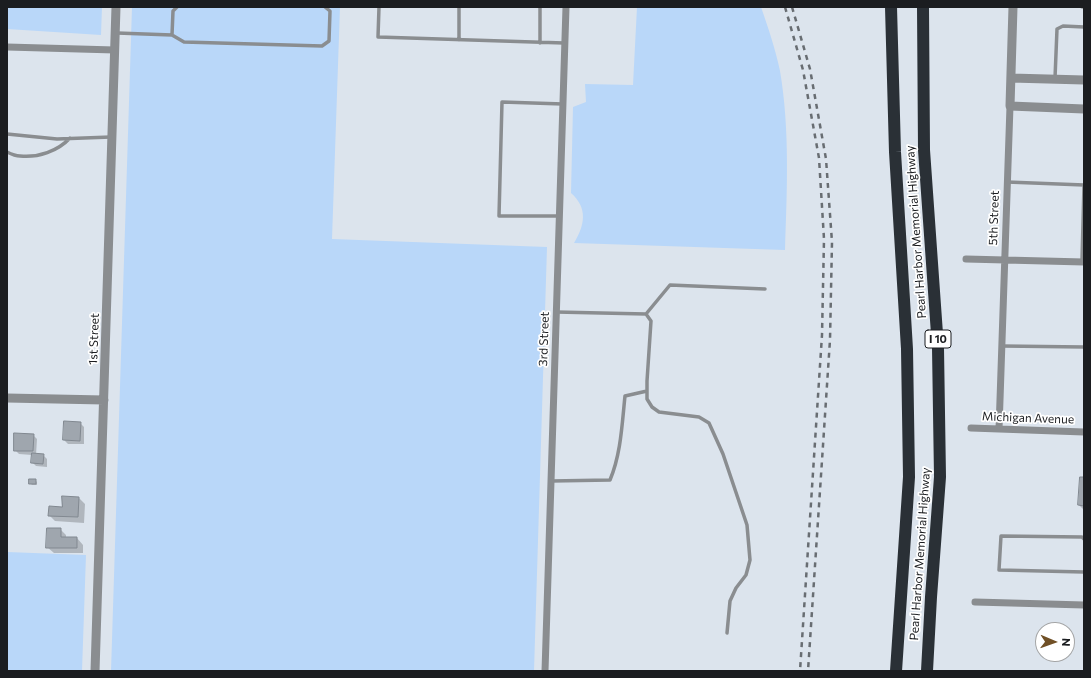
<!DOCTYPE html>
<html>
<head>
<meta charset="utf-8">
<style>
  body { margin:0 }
  #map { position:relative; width:1091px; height:678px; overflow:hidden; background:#dce4ed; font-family:Commissioner,sans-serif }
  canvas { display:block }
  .frame { position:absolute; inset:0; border:8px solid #1b1d20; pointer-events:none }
  .north { position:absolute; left:1035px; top:622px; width:40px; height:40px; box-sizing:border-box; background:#fff; border:1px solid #a4a5a6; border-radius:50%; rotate:92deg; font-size:11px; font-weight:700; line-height:16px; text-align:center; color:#1b1d20 }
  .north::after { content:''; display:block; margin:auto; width:14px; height:18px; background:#705026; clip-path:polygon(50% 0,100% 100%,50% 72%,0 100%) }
</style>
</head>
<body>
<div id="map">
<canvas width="1091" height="678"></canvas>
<div class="frame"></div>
<div class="north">N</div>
</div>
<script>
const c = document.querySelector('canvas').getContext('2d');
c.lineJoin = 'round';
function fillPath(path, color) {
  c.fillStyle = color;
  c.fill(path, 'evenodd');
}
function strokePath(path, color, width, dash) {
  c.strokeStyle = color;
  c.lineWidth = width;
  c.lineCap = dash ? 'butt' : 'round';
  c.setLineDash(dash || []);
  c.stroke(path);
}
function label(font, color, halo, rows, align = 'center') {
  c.font = font + ' Commissioner,sans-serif';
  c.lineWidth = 3.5;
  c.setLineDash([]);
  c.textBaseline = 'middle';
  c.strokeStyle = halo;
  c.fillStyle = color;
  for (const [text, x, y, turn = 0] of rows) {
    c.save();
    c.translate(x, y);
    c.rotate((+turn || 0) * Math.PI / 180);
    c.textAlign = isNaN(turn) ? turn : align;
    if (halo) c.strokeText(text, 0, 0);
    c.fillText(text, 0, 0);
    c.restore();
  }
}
fillPath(new Path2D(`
  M7,7H102L101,35L7,29Z
  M132,7H340L332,239L547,247L534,671H111Z
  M637,7H761C768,27 776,51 780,71C790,130 787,191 785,250L574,243C585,225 588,208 571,193L573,107L586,102L585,84L633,85Z
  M7,552L86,555L82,671H7Z`), '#b9d7f9');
fillPath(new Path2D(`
  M80,423L84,427V444H68L64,440Z
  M33,435L37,439L36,455H43L47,459V467L36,466L32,462V455L19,454L15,450Z
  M1084,478V510L1079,505Z
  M35,480L37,482V485H32L30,483Z
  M79,498L85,504L84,523L55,521L49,515Z
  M60,529L66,535V538H77L83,545V553H54L47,547Z`), '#0003');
const building = new Path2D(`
  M64,421L81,422L80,441L63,440Z
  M14,433L34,434L33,451H14Z
  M32,453L44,454L43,464L31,463Z
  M1080,477H1084V506L1078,505Z
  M29,479H36V484H29Z
  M62,496L79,497L78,517L48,516L49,506L62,507Z
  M47,528H61V537H77V548H46Z`);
fillPath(building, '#9fa6ae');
strokePath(building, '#818890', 1);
strokePath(new Path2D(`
  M379,7L378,37L564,43
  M1082,7H1084
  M117,33L172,35L184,42L322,46L329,41L330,11L325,7
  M172,35L173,11L177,7
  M459,40V7
  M540,43V7
  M1055,78L1057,29L1063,26L1084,27
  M7,134L57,139L111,137
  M7,152C11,154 16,156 20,156C38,158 58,151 70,138
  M1007,182L1084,185L1082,261
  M559,216H499L502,102L563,104
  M556,312L646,314L651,321L647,381V399L652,407L659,412L699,417L709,423L723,454L747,525L750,560L746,575L736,588L730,601L727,633
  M646,314L670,285L765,289
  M1002,346L1084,347
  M551,481L610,480C621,454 622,424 625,396L647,391
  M1084,539L1082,537L1001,536L999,570L1084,572`), '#8a8d90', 3.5);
strokePath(new Path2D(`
  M7,47L115,50
  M966,259L1084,262
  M971,428L1084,432
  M999,429L1010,106
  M975,602L1084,605
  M545,671L566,7`), '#8a8d90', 7);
strokePath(new Path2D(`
  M1013,7L1010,106L1084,109
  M1011,78L1084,80
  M7,398L104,400
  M95,671L116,7`), '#8a8d90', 9);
strokePath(new Path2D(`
  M891,7L895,152L907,349L909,477L896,671
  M923,7L924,150L938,348L940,477L931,597L927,671`), '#2a3036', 12);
strokePath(new Path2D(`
  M785,7L803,70L819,158L824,239L822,335L800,671
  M792,7L810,69L826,159L832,242L830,340L808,671`), '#686d72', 2.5, [5, 5]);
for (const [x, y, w] of [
  [938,339,26]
]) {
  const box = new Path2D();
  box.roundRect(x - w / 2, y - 9, w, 18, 3);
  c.fillStyle = '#fff';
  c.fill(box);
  strokePath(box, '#1b1d20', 1);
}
label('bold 11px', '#1b1d20', null, [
  ["I 10",938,339]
]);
label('12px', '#1b1d20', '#fff', [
  ["5th Street",994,218,-88],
  ["Pearl Harbor Memorial Highway",916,232,-94],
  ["1st Street",94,339,-88],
  ["3rd Street",544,339,-88],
  ["Michigan Avenue",1028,418,2],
  ["Pearl Harbor Memorial Highway",920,554,-86]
]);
</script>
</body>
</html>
